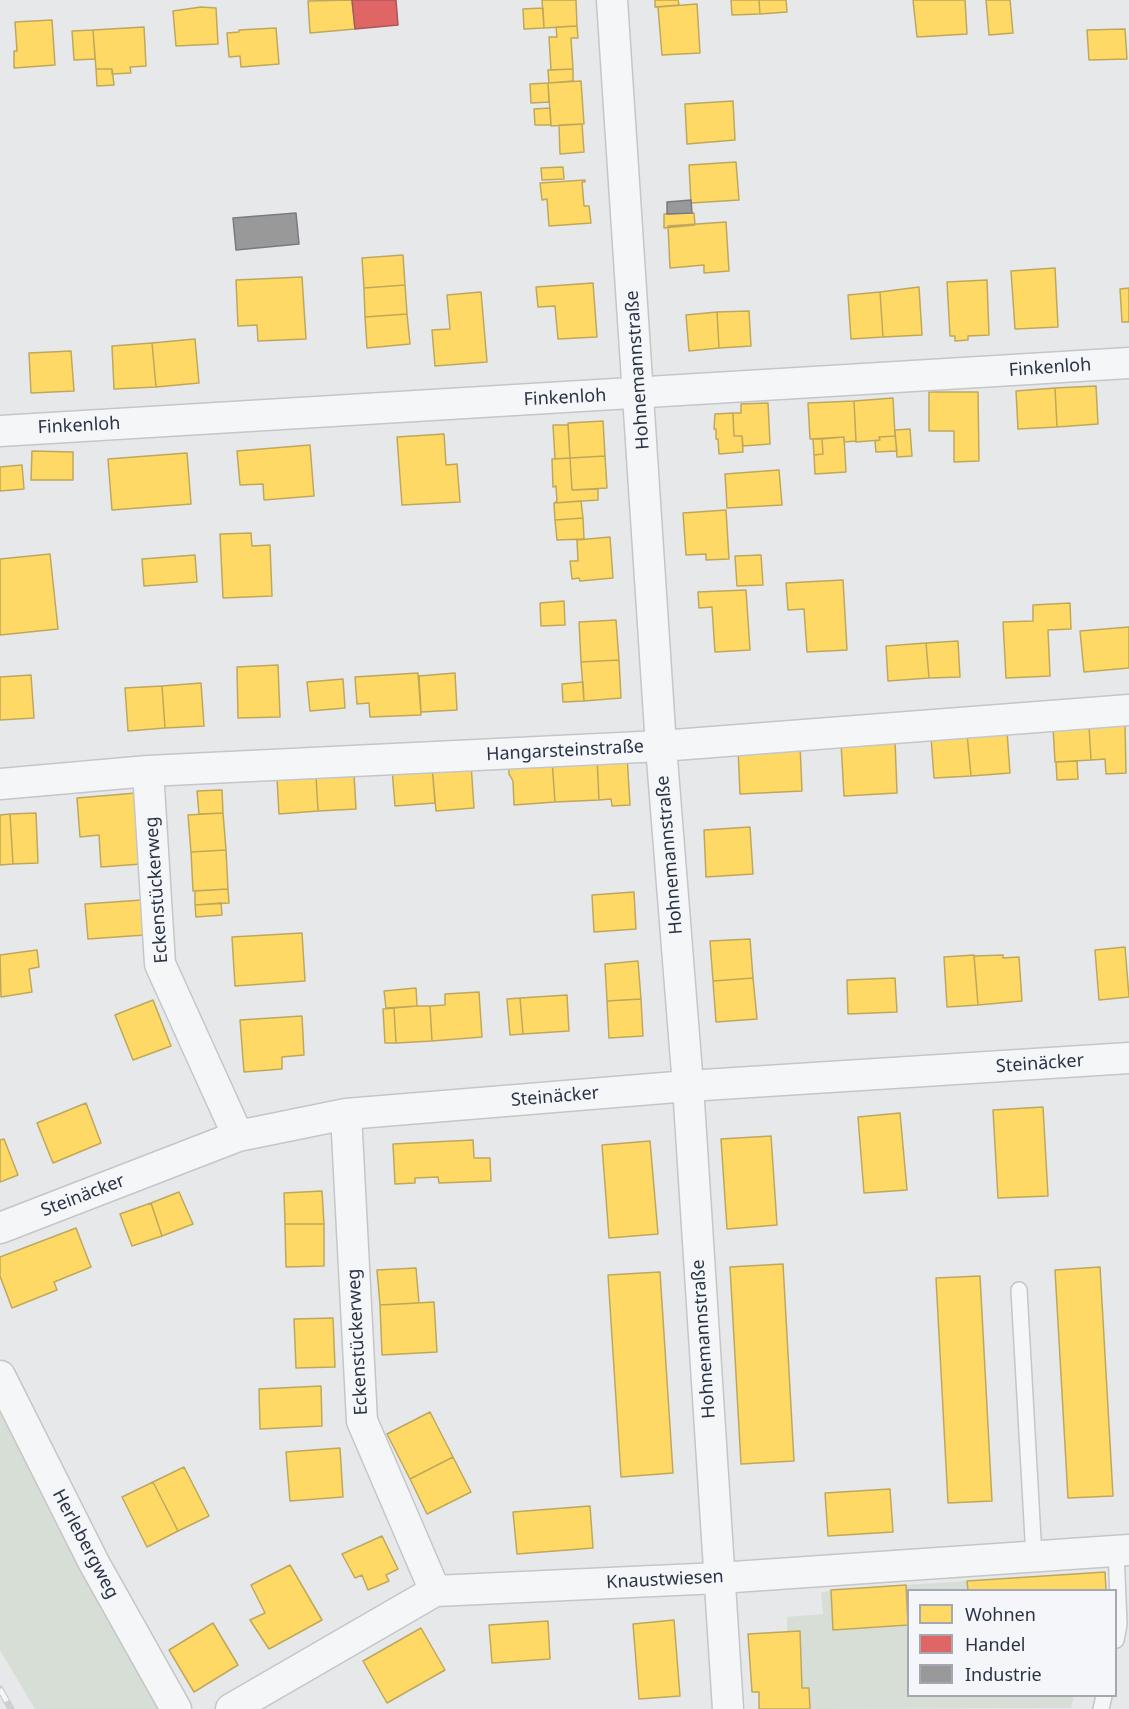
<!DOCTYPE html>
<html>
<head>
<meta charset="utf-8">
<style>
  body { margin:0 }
  #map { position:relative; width:1129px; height:1709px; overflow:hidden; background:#e6e8ea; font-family:"Noto Sans",sans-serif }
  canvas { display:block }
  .legend { position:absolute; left:907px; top:1589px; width:210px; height:108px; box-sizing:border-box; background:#f4f6f9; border:2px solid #a4a8b1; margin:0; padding:8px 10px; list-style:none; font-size:18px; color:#2b3445 }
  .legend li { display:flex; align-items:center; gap:12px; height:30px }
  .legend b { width:30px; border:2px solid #a4a8b1 }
</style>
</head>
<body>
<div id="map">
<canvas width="1129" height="1709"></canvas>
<ul class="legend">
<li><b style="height:16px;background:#ffd966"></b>Wohnen</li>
<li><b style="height:16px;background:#e06666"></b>Handel</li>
<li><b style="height:16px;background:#999"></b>Industrie</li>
</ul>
</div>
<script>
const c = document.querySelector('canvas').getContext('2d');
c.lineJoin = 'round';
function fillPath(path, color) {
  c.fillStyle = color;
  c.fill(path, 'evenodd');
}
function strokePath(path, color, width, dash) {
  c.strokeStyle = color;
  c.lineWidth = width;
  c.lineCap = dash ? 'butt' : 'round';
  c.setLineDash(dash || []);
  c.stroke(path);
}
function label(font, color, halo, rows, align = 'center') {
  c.font = font + ' "Noto Sans",sans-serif';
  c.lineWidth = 6;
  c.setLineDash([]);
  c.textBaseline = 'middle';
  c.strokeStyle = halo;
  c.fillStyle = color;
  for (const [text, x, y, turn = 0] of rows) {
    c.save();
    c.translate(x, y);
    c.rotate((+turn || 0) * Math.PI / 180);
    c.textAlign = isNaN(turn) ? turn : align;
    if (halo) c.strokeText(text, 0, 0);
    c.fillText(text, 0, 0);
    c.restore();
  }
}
fillPath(new Path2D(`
  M0,1396L169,1709H35L0,1650Z
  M967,1581L968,1590H908V1620L906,1585Z
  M831,1590L833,1630L908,1625V1696H1074L1071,1708L810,1709L809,1688H802L800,1632H787V1617L823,1614L821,1593Z`), '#d6ded6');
const homes = new Path2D(`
  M352,0L355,29L310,33L308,1Z
  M542,0H576L577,26L544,28Z
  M655,0H678L679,5L655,7Z
  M731,0H759L760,14L732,15Z
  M759,0H786L787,12L760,14Z
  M913,0H965L967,34L917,37Z
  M986,0H1010L1013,33L989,35Z
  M697,4L700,53L662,55L658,7Z
  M201,7L216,8L218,44L176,46L173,11Z
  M543,8L544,28L524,29L523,9Z
  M52,20L55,65L14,68V51H17L15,22Z
  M577,26L578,38H571L573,69L551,70L549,37H557L556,27Z
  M144,27L146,66L130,67L131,73L112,74V69H96L93,30Z
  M276,28L279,64L241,67L240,56L229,57L227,33L239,32V30Z
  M1125,29L1127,59L1089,60L1087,30Z
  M93,30L95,59L74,60L72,31Z
  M96,69H112L114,85L97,86Z
  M573,69V81L549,83L548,70Z
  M581,81L584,124L551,126L548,83Z
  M548,83L549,102L531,103L530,84Z
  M733,101L735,140L687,144L685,104Z
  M550,108L551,125H535L534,109Z
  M582,124L584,152L560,154L559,125Z
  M736,162L739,200L691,203L689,165Z
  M563,167L564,179L542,180L541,168Z
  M585,180V182H582L584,206H589L591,223L549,226L547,199L542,200L540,183Z
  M694,213L695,225L664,228V214Z
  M726,222L729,271L704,273V265L670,268L668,226Z
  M403,255L405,285L364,288L362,258Z
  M1055,268L1058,327L1015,329L1011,271Z
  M302,277L306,339L258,341L257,325L238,326L236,280Z
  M987,280L989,335L968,336V340L955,341V336H950L947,282Z
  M593,283L597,337L558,339L555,306L538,307L536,287Z
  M405,285L407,314L365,317L364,288Z
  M919,287L922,335L883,337L880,292Z
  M1129,288V322H1122L1120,289Z
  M481,292L487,362L435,366L432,330L450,329L447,295Z
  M880,292L883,337L851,339L848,295Z
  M749,311L751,346L719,348L717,312Z
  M717,312L719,348L689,351L686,315Z
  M407,314L410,344L367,348L365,317Z
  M195,339L199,383L156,387L152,343Z
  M152,343L156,387L114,389L112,346Z
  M71,351L74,391L31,393L29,353Z
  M1096,386L1098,424L1057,427L1055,388Z
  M1055,388L1057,427L1018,429L1016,391Z
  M929,392H978L979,461L954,462V431H929Z
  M893,398L895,436L879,437L880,440L856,442L854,401Z
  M854,401L856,441L844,442V437L810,439L808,403Z
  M768,403L770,444L743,446L742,436H734L733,413H741V404Z
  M733,413L734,436H742L743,452L719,454L718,439H716V429H714L715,414Z
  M603,421L605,456L570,458L568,423Z
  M553,425H568L570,458L555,459Z
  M910,429L912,456L897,457L895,430Z
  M444,434L446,465L457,464L460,502L402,505L397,437Z
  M895,436L897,451L876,452L875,441L880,440L879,437Z
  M844,437L846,472L815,474L814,455L823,454L822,439Z
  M813,439H822L823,454L814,455Z
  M310,445L314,496L264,500L263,484L240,485L237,451Z
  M32,451L73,452V480H31Z
  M187,453L191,504L112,510L108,459Z
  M605,456L607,488L572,490L570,458Z
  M570,458L572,490L598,489V500L554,503L557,501L556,486L553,487L552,459Z
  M22,465L24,489L0,491V467Z
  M779,470L782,505L727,508L725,474Z
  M581,501L583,518L555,520L554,503Z
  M726,510L729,559L706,560V554L686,555L683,513Z
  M583,518L584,539L557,540L555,520Z
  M251,533L252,546L270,545L272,596L223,598L220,534Z
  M610,537L613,578L580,581L579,578L572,579L570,561H578L577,540Z
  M50,554L58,629L0,635V559Z
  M195,555L197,582L144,586L142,559Z
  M761,555L763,585L737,586L735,556Z
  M843,580L847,650L807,652L804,609L788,610L786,583Z
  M746,590L750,650L715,652L712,607L699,608L698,592Z
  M564,601L565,625L541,626L540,603Z
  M1070,603L1071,629L1048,630L1050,676L1006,678L1003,622L1033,621V605Z
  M616,620L619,660L581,662L579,622Z
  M1129,627V668L1084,672L1080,631Z
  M958,641L960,677L929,678L926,643Z
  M926,643L929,678L888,681L886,646Z
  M619,660L621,698L584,701L581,662Z
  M278,665L280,717L238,718L237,667Z
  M418,673L421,715L370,717L369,703L357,704L355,677Z
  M455,673L457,710L421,712L419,676Z
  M31,675L34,718L0,720V677Z
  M343,679L345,708L310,711L307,682Z
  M583,682L584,701L563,702L562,684Z
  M201,683L204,726L165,728L162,686Z
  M162,686L165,728L128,731L125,688Z
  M1125,723L1126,773L1106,774L1105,759L1091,760L1089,726Z
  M1089,726L1091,760L1055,762L1053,727Z
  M1007,731L1010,773L971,776L967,734Z
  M967,734L971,776L934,778L931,737Z
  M895,740L897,793L844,796L841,743Z
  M800,745L802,791L740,794L738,748Z
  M627,755L630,805L612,806L611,799L599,800L597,757Z
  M597,758L599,800L555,802L552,761Z
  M552,760L555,802L514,805L513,781L509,774V763Z
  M1077,761L1078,779L1057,780L1056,762Z
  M471,764L474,808L436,811L432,766Z
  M432,766L435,803L395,806L392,769Z
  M354,774L356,809L318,811L316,776Z
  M316,776L318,811L279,814L277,778Z
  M222,790L223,813L199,814L197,791Z
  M136,793L141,864L101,867L99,835L80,837L77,798Z
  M36,813L38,863L13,864L10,814Z
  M223,813L226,850L191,852L188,815Z
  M10,814L13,864L0,865V815Z
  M750,827L753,874L706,877L704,830Z
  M226,850L228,889L193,891L191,852Z
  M228,889L229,903L195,905V891Z
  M634,892L636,929L594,932L592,895Z
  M142,900L145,935L88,939L85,904Z
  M221,903L222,915L196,917L195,905Z
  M302,933L305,981L235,986L232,937Z
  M750,939L753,978L713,981L710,941Z
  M1125,947L1129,997L1099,1000L1095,950Z
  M37,950L39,967L29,969L32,992L1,997L0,955Z
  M974,955L978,1005L947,1007L944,957Z
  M1003,955V958L1019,957L1022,1001L978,1005L974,956Z
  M638,961L641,999L607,1001L605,964Z
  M753,978L757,1019L716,1022L713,981Z
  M895,978L897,1012L848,1014L847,980Z
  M416,988L417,1006L386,1008L384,991Z
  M479,992L482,1037L432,1041L430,1006L445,1005V994Z
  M567,995L569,1031L523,1034L520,998Z
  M520,998L523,1034L510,1035L507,999Z
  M641,999L643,1036L609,1038L607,1001Z
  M153,1000L171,1046L133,1060L115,1015Z
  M417,1006H430L432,1041L396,1043L394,1008Z
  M394,1008L396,1043H385L383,1009Z
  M302,1016L304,1055L282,1057V1069L244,1072L240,1020Z
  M86,1103L101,1143L53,1163L37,1123Z
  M1043,1107L1048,1196L998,1198L993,1110Z
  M900,1113L907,1190L864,1193L858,1117Z
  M771,1136L777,1225L727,1229L721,1139Z
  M4,1139L18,1175L0,1182V1140Z
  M473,1140L474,1158H490L491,1181L439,1183L438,1177L415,1178V1183L395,1184L393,1144Z
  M650,1141L658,1234L609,1238L602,1145Z
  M322,1191L324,1224H285L284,1193Z
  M179,1192L193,1224L162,1236L151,1203Z
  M151,1203L162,1236L132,1246L120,1214Z
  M285,1224H324V1266L286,1267Z
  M76,1228L91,1267L54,1282L57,1290L12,1308L0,1276V1257Z
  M783,1264L794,1461L741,1464L730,1267Z
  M1100,1267L1113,1496L1068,1498L1055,1270Z
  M416,1268L419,1303L380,1305L377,1270Z
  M660,1272L673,1473L621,1477L608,1275Z
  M980,1276L992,1501L948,1503L936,1278Z
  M434,1302L437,1352L382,1355L380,1305Z
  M333,1318L335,1367L296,1368L294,1319Z
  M321,1386L322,1426L260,1429L259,1389Z
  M430,1412L453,1457L410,1479L387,1434Z
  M340,1448L343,1497L290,1501L286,1452Z
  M453,1457L471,1492L427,1514L410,1479Z
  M184,1467L209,1516L178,1531L153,1482Z
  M153,1482L178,1531L147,1547L122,1497Z
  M890,1489L893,1532L828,1536L825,1493Z
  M590,1506L593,1548L517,1554L513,1512Z
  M382,1536L398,1569L386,1575L389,1581L368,1590L362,1575L355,1578L342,1554Z
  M290,1565L322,1620L269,1649L250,1620L265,1613L251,1585Z
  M1105,1572L1106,1590H968L967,1581Z
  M906,1585L908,1625L833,1630L831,1590Z
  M674,1620L680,1696L639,1699L633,1624Z
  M548,1621L550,1659L492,1663L489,1625Z
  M213,1623L238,1665L194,1692L169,1650Z
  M421,1628L445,1670L387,1703L363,1661Z
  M800,1631L802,1688H809L810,1709H759V1692H752L748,1634Z`);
fillPath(homes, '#ffd966');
strokePath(homes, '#bfa85c', 1.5);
const shops = new Path2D(`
  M352,0H396L398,25L355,29Z`);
fillPath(shops, '#e06666');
strokePath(shops, '#aa575c', 1.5);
const industry = new Path2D(`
  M691,200L692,213L667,214V202Z
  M296,213L299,244L236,250L233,218Z`);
fillPath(industry, '#999');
strokePath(industry, '#787b80', 1.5);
const lane = new Path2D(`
  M1019,1290L1034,1557
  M1116,1640L1119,1624L1116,1551
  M1101,1709L1104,1696`);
const street = new Path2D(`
  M612,0L661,746L688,1086L728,1709
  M0,431L1129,363
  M148,771L160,964L238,1136
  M0,784L148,771L661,746L1129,710
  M346,1114L362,1421L435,1591
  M0,1228L238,1136L346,1114L688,1086L1129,1058
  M0,1376L94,1563L176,1709
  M231,1709L435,1591L719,1578L1129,1550`);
strokePath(lane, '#c4c6c8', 18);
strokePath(street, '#c4c6c8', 33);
strokePath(lane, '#f5f6f7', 15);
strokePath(street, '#f5f6f7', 30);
const rail = new Path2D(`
  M0,1689L11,1709`);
strokePath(rail, '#cecfd2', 7);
strokePath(rail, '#f4f6f9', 4.5, [14]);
label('18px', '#2b3445', '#f4f6f9', [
  ["Finkenloh",1050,368,-4],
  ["Hohnemannstraße",638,370,-94],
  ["Finkenloh",565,398,-3],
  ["Finkenloh",79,426,-3],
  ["Hangarsteinstraße",565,751,-3],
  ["Hohnemannstraße",670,855,-95],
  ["Eckenstückerweg",157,890,-94],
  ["Steinäcker",1040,1064,-4],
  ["Steinäcker",555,1097,-5],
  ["Steinäcker",83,1196,-21],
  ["Hohnemannstraße",704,1339,-94],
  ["Eckenstückerweg",358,1342,-93],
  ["Herlebergweg",85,1544,62],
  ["Knaustwiesen",665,1580,-3]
]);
</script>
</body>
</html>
